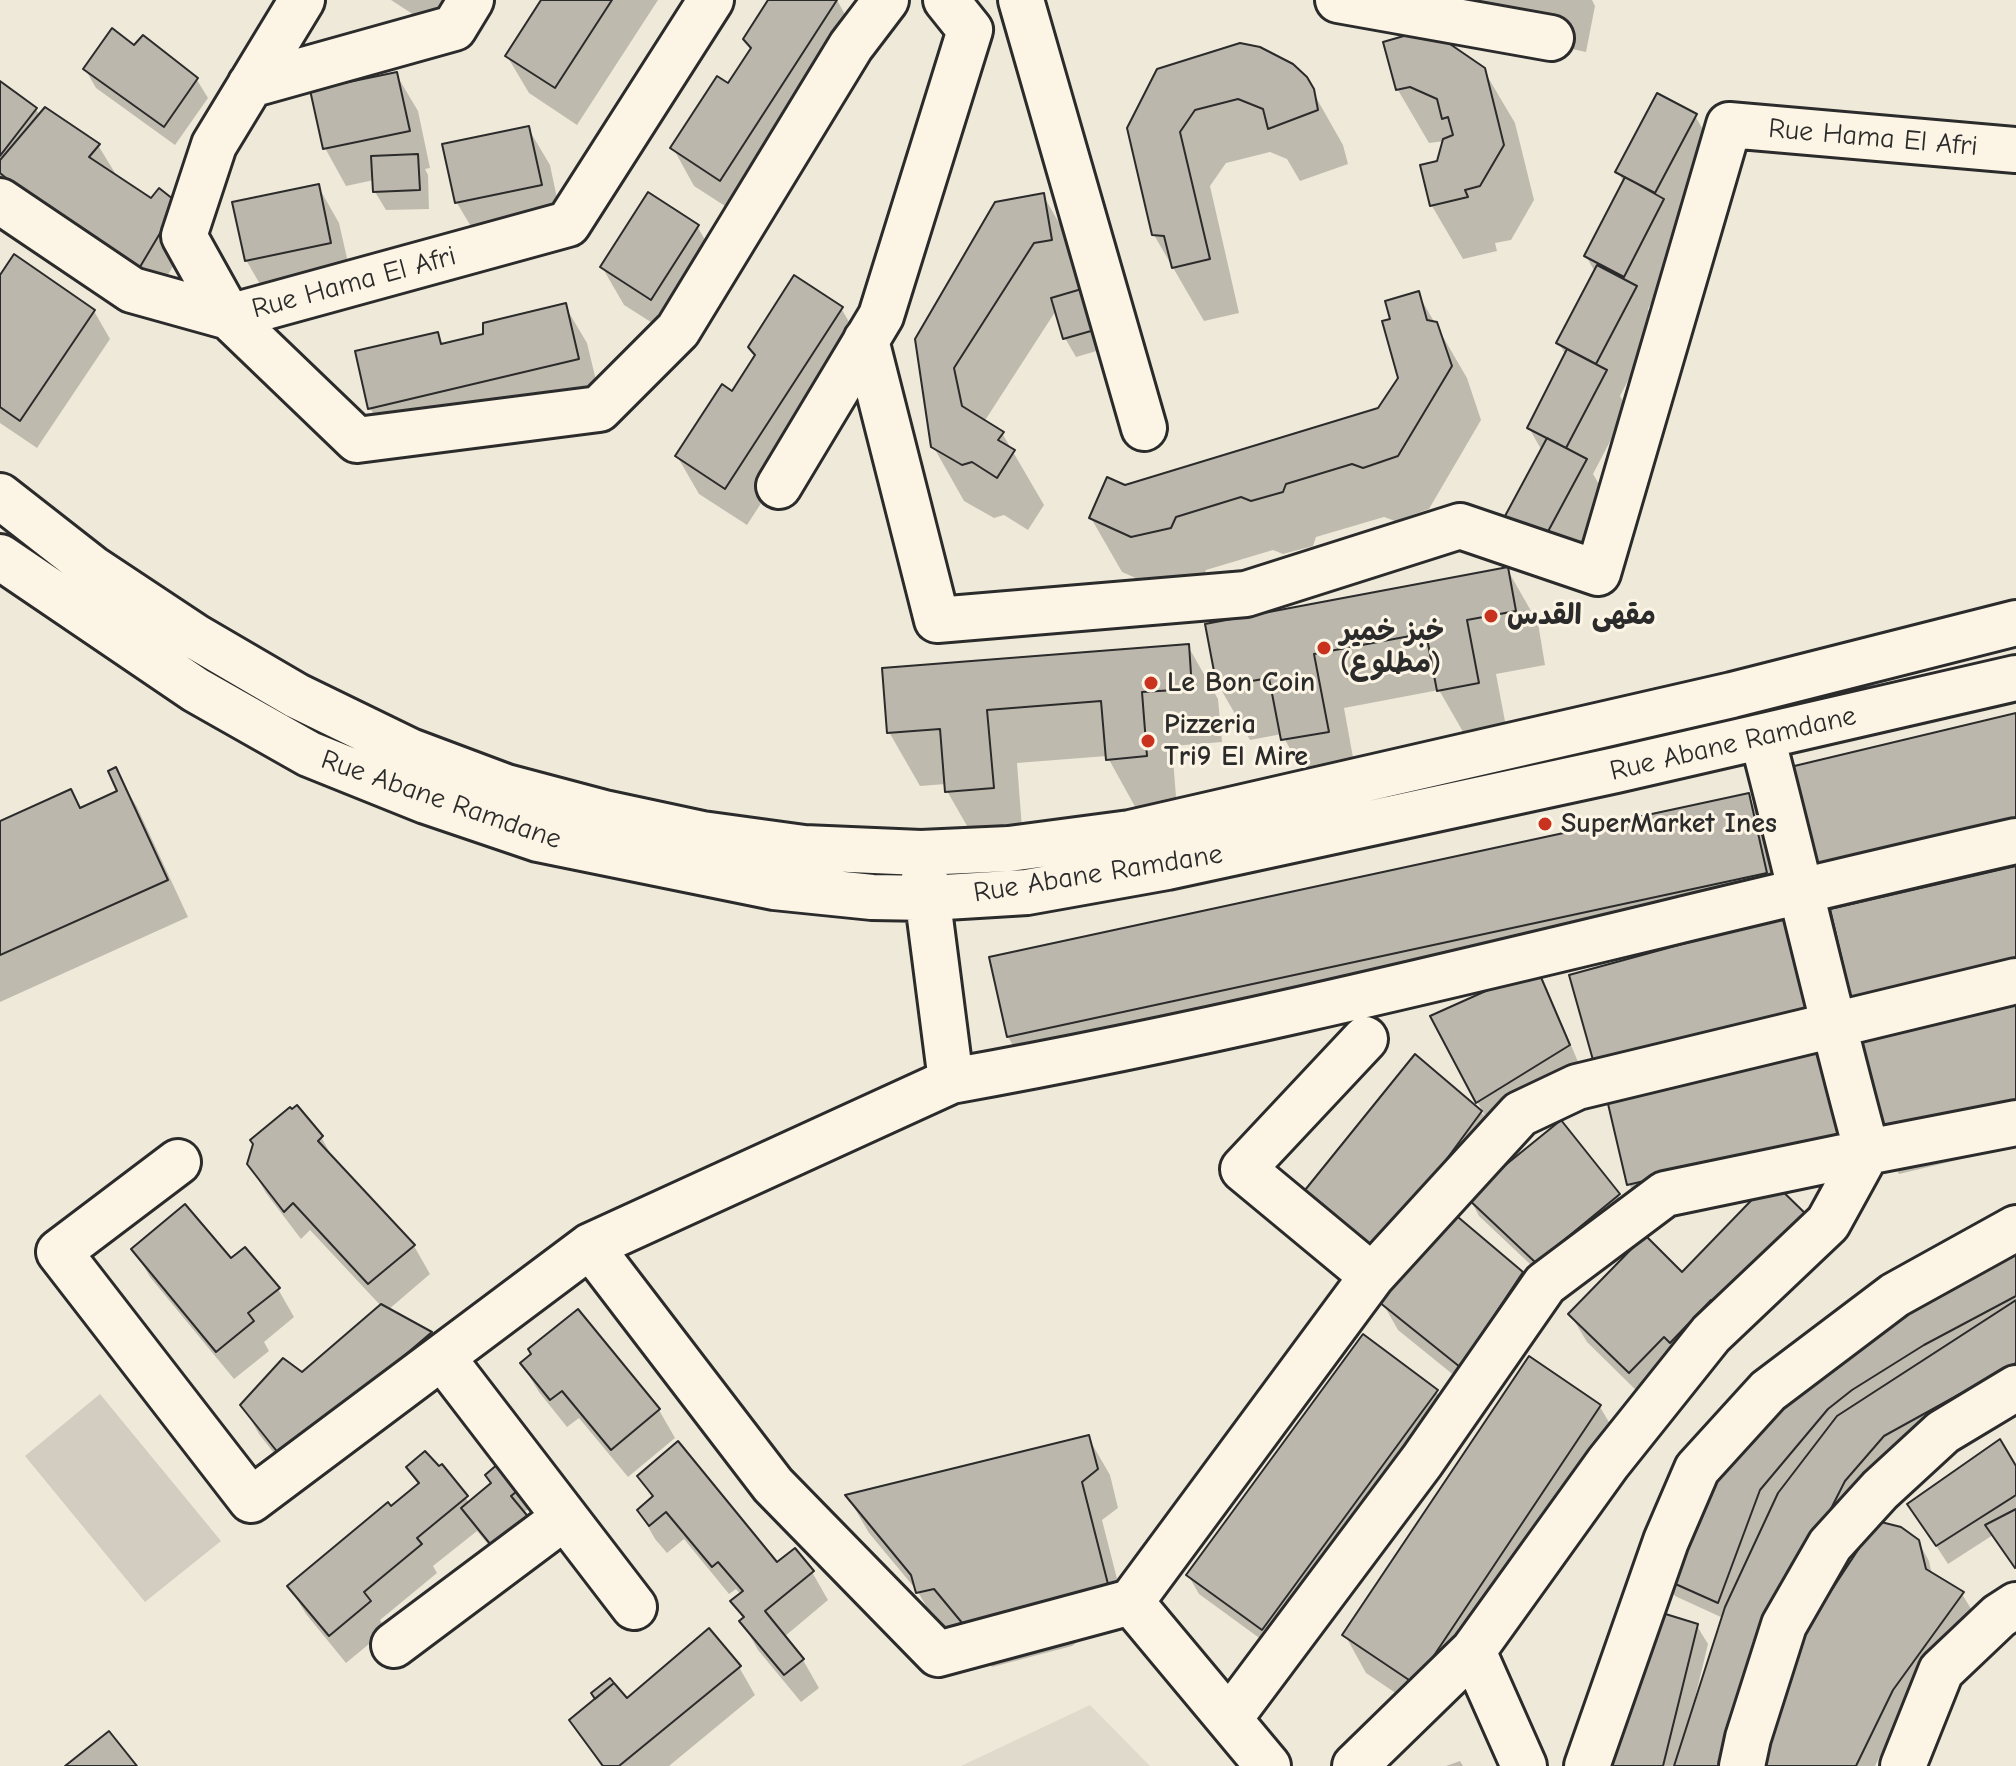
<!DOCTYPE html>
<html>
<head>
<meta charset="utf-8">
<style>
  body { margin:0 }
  canvas { display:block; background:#efe9da }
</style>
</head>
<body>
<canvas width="2016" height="1766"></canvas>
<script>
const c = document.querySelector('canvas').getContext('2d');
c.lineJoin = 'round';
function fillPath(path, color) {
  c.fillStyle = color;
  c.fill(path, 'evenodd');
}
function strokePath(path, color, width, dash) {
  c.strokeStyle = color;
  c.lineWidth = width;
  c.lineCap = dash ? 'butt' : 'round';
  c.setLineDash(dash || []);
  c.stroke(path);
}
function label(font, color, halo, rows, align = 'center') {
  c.font = font + ' "Comic Neue","Playpen Sans Arabic",sans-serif';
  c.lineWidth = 6;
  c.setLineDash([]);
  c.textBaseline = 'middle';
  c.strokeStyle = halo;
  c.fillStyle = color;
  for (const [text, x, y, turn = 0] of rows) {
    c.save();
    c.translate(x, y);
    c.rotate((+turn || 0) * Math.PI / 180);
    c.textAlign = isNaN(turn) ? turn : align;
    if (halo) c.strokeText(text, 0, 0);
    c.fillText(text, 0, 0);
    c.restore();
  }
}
fillPath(new Path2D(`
  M1090,1705L1150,1766H961Z`), '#e0dacc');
fillPath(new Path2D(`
  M100,1394L221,1541L145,1602L25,1456Z`), '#d2cdc0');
fillPath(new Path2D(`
  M391,0H452L434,28Z
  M544,0H658L577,125L529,93L507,56Z
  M771,0H837L858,38L742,217L694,186L673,148L728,86L751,50L745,39Z
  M1345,0H1592L1595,6L1586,52Z
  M1385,43L1483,69L1515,123L1534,200L1511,240L1495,243L1497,251L1463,259L1432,206L1422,167L1438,163L1445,141L1429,143L1398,90Z
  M135,48L197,80L208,98L175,145L96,88L85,69Z
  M396,74L418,111L430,168L425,169L428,175L429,209L386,210L375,192L374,180L346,186L325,148Z
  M1305,78L1343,145L1348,164L1300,181L1287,159L1270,152L1226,163L1210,186L1239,313L1204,321L1154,235L1129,129Z
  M0,84L36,109L40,116L98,145L115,173L113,175L193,232L148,309L0,179Z
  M1695,116L1717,153L1685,238L1648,309L1657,325L1620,396L1627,409L1593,474L1607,498L1567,573L1529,554L1508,516L1542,451L1529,428L1566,356L1559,343L1595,272L1586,256L1624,183L1618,172Z
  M528,128L550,165L562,222L479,240L457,203Z
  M318,186L339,223L352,280L268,298L246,260Z
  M1043,195L1074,249L1081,291L1107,348L1076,357L1065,338L1057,309L984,422L1002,433L1044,505L1028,530L1004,515L994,518L964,501L933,446L917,339Z
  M697,226L719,264L673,336L624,305L602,267Z
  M0,278L94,311L110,339L37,448L0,423Z
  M1418,294L1467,378L1481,420L1429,509L1395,521L1384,517L1316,537L1313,546L1283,554L1273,550L1206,570L1202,582L1163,590L1122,572L1091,518L1125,488L1379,409L1400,378L1392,320Z
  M565,306L587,343L600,397L392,445L370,408L437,334L443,345L485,335Z
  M841,308L863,346L747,525L699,494L677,456L732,394L756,358L750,347Z
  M1507,569L1538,623L1545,665L1496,674L1508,737L1470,744L1439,690L1344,708L1358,785L1314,793L1282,734L1250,740L1219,686Z
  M1188,646L1218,699L1222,742L1172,746L1177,809L1138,812L1107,756L1017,763L1023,841L978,845L947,791L946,784L920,786L889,732Z
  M2016,715V1146L1899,1174L1877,1137L1873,1035L1834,910L1815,877Z
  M115,770L137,807L188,917L0,1002V823L81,810L120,792Z
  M1748,795L1770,833L1787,911L1030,1074L1008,1037Z
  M1784,918L1816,1027L1606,1078L1595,1060L1571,976Z
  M1536,971L1547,989L1579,1064L1388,1271L1415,1057L1485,1116L1432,1017Z
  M1608,1093L1779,1192L1826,1249L1739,1338L1728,1327L1646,1400L1587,1342L1570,1314L1682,1274L1758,1197L1651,1221L1629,1184Z
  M321,1137L337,1165L414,1246L430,1274L388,1310L431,1334L447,1361L300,1486L259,1434L243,1406L302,1375L381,1306L310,1230L301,1239L266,1193L249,1164Z
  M1618,1196L1629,1214L1548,1281L1479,1216L1469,1197Z
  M2016,1243V1387L1855,1500L1748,1766H1604L1697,1626L1708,1644L1695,1698L1698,1699L1723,1618L1675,1596L1664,1578L1715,1470Z
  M134,1249L231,1261L278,1289L294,1317L264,1342L269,1351L234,1379L150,1277Z
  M1522,1273L1538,1302L1477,1394L1398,1330L1382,1302Z
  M1529,1359L1600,1407L1622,1444L1437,1721L1366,1673L1345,1635Z
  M522,1364L659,1410L675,1438L628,1477L579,1418L567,1427L539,1392Z
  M1436,1391L1447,1410L1273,1648L1199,1594L1188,1575Z
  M1088,1437L1110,1475L1118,1508L1102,1520L1129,1626L1084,1637L1072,1646L992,1667L957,1626L940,1630L918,1592L869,1533L848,1497Z
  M506,1460L536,1503L523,1513L511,1572L477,1531L433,1566L437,1573L380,1620L386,1630L346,1663L306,1614L289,1586L419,1486L408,1467L439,1469L442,1467L470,1504L493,1485Z
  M2016,1470V1569L1993,1535L1948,1564L1921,1523Z
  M639,1476L777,1565L812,1572L828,1600L784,1637L803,1660L819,1688L801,1702L758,1650L742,1622L744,1620L733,1602L741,1595L736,1589L729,1594L684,1539L667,1553L655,1539L639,1511L653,1499Z
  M1918,1541L1929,1561L1932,1575L1962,1594L1973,1612L1903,1710L1875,1766H1760Z
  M739,1667L755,1695L669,1766H601L572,1721L626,1701Z
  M1460,1761L1463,1766H1446Z`), '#0003');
const building = new Path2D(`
  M541,0H612L555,88L505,56Z
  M768,0H837L720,181L670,148L717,76L728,83L751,48L743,39Z
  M112,28L134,45L143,35L198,78L164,127L83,69Z
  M1428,29L1485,68L1504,145L1480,186L1465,190L1468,197L1430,206L1420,165L1437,161L1443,139L1453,135L1448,117L1442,119L1437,99L1410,87L1396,90L1383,42Z
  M1240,43L1260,47L1293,64L1307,77L1314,89L1318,110L1268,129L1263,109L1238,99L1195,110L1180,132L1210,259L1172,268L1164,236L1152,235L1127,128L1157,69Z
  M397,72L410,131L323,149L310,90Z
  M0,81L37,108L0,156Z
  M1657,93L1697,114L1655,193L1615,172Z
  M45,107L100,144L89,157L151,198L159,188L178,203L131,282L0,173V160Z
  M529,126L542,185L455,203L442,144Z
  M418,154L420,190L373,192L371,156Z
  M1625,177L1664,199L1624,277L1584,256Z
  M319,184L331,243L245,261L232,202Z
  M648,192L699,225L651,300L600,267Z
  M1044,193L1052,240L1034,243L954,368L962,406L1004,432L998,440L1015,450L997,478L972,462L962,465L931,447L915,339L995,202Z
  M14,254L95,310L20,421L0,407V275Z
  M1597,265L1637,286L1596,364L1556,343Z
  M794,275L843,307L725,489L675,456L722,384L732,391L755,355L748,347Z
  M1085,288L1098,329L1063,339L1051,298Z
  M1419,291L1427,320L1437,322L1452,366L1398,456L1363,468L1352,464L1286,484L1283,492L1251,501L1241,497L1176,517L1171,528L1131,537L1089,518L1107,477L1125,485L1378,408L1398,378L1382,321L1390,319L1385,301Z
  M566,303L579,359L368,409L355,351L438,332L441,344L483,334V323Z
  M1567,349L1607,370L1566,448L1527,428Z
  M1547,438L1587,459L1545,537L1505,516Z
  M1508,567L1516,611L1467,620L1479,683L1437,691L1426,633L1314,654L1329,732L1281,740L1269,678L1217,687L1205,624Z
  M1189,644L1192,689L1142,692L1147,756L1106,760L1101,701L987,710L994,788L945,792L940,729L887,733L882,668Z
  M2016,713V829L1813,877L1786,768Z
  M116,767L168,880L0,955V821L71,789L80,808L117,791L108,771Z
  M1749,793L1767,873L1007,1037L989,957Z
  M2016,866V965L1852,1003L1830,909Z
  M1785,916L1807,1008L1593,1060L1569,975Z
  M1537,968L1570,1045L1476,1103L1430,1016Z
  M2016,999V1104L1875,1138L1851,1038Z
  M1821,1041L1844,1135L1627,1185L1605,1091Z
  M1415,1054L1482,1111L1377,1254L1301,1195Z
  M297,1105L323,1136L318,1141L415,1245L368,1284L293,1203L284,1212L247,1164L253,1144L250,1140L290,1107L292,1109Z
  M1561,1120L1620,1194L1536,1263L1466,1197Z
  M1771,1180L1811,1219L1722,1311L1711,1300L1670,1343L1664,1337L1629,1373L1568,1314L1645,1235L1682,1272Z
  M185,1204L231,1258L245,1247L280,1288L248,1313L254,1321L216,1352L131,1249Z
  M1452,1212L1523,1272L1460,1367L1379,1302Z
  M2016,1240V1296L1924,1345L1852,1390L1828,1409L1760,1490L1718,1603L1662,1578L1714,1469L1802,1373Z
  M2016,1300V1363L1884,1436L1845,1481L1771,1627L1733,1766H1674L1725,1607L1778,1493L1837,1416Z
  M381,1304L432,1332L283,1459L240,1405L283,1358L302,1372Z
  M578,1309L660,1409L611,1450L562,1391L550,1400L520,1363L531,1354L528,1349Z
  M1363,1334L1438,1390L1262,1630L1186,1575Z
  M1529,1356L1601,1405L1415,1684L1342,1635Z
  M1089,1435L1098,1469L1082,1482L1109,1588L968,1630L934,1589L916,1593L911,1575L845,1495Z
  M2000,1439L2016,1466V1495L1936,1546L1907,1504Z
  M678,1441L777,1562L795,1548L814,1571L765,1611L804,1659L784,1675L739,1621L744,1617L730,1601L743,1591L718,1562L712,1567L666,1512L649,1526L637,1510L653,1496L637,1476Z
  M425,1451L439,1466L442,1464L468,1496L417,1538L422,1544L364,1592L371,1601L329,1636L287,1586L388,1502L391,1506L419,1483L406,1467Z
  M506,1457L527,1483L511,1496L535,1525L499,1555L461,1508L491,1483L485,1475Z
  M2016,1509V1567L2015,1568L1985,1525Z
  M1877,1521L1901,1527L1919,1540L1926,1569L1964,1592L1893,1690L1856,1766H1758L1802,1635Z
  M1646,1608L1698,1624L1663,1766H1602Z
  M709,1628L741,1666L619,1766H603L569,1720L614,1683L627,1698Z
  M610,1678L614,1683L595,1699L591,1693Z
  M109,1731L137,1766H65Z`);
fillPath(building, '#bcb7ac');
strokePath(building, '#2b2b2b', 2);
const minor = new Path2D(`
  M302,0L214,145L184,236L229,317L357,440L599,409L678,330L851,46L886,0
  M1021,0L1144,428
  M1338,0L1551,38
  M250,85L454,28L471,0
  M0,201L132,290L229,317L568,224L711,0
  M866,340L937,620L1246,594L1460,526L1598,573L1729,125L2016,150
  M779,486L881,316L970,30L946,0
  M0,496L92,568L196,637L297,696L410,751L506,787L604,813L702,834L804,848L921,853L1009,849L1130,833L1732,695L2016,623
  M0,557L196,690L309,754L426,801L538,839L774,887L872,897L929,898L1027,892L1167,867L1616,770L2016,678
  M1365,1039L1243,1169L1372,1276
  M951,1081C1309,1017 1661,921 2016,841
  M178,1162L59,1252L251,1500L590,1246L951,1081L924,871
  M590,1246L773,1485L938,1654L1131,1602L1268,1766
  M442,1357L634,1607
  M1131,1602L1372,1276L1520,1114L1577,1087L2016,981
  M394,1645L565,1517
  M1229,1719L1422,1461L1545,1284L1665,1194L1867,1152C1829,1014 1798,875 1762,737
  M1355,1766L1473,1651
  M1524,1766L1473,1651L1608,1463L1711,1334L1828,1223L1867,1152L2016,1123
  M1587,1766L1666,1541L1697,1469L1768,1391L1895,1295L2016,1228
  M1742,1766L1748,1738L1784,1625L1830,1545L1880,1490L1943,1432L2016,1388
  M1903,1766L1941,1671L1999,1616L2016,1605`);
strokePath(minor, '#2b2b2b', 50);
strokePath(minor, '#fcf5e5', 44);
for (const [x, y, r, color] of [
  [1491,616,8,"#c8321e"],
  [1324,648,8,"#c8321e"],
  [1151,683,8,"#c8321e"],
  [1148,741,8,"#c8321e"],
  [1545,824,8,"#c8321e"]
]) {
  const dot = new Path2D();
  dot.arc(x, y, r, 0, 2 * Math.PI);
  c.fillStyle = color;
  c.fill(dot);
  strokePath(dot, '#fcf5e5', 3);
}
label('28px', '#2b2b2b', '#fcf5e5', [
  ["Rue Hama El Afri",1873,138,5],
  ["Rue Hama El Afri",354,283,-15],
  ["Rue Abane Ramdane",1733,744,-13],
  ["Rue Abane Ramdane",441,800,19],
  ["Rue Abane Ramdane",1098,874,-9]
]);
label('bold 28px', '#2b2b2b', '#fcf5e5', [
  ["مقهى القدس",1507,616],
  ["خبز خمير",1340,632],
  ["(مطلوع)",1340,664],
  ["Le Bon Coin",1167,683],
  ["Pizzeria",1164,725],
  ["Tri9 El Mire",1164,757],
  ["SuperMarket Ines",1561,824]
], 'left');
</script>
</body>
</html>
